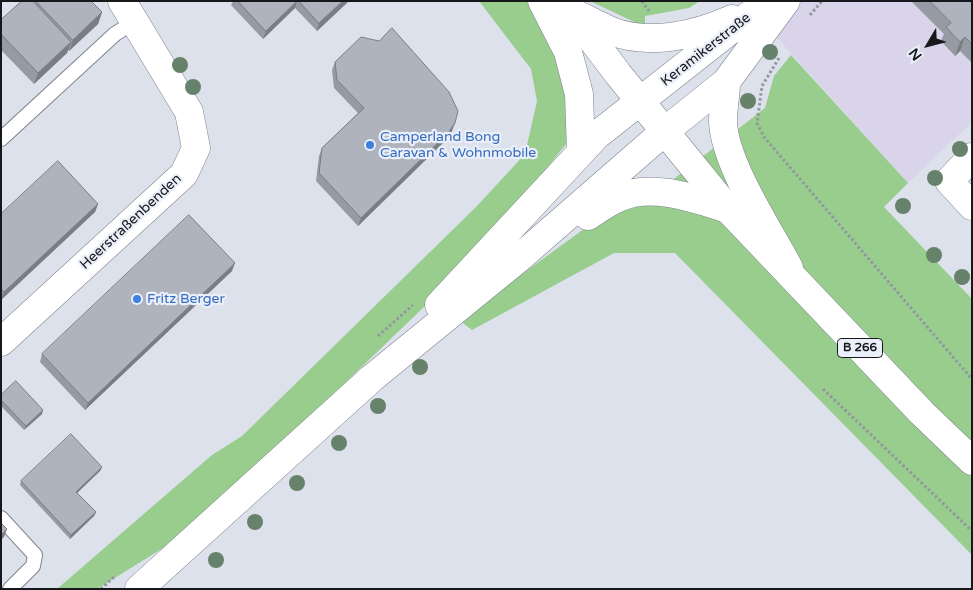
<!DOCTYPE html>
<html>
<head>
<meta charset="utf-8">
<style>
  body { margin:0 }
  #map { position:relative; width:973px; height:590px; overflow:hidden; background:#dce1ec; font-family:"Varela Round",sans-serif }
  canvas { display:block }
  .frame { position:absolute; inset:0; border:2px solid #17181c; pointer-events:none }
  .north { position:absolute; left:903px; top:20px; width:50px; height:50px; -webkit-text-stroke:4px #eaeff9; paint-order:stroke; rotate:233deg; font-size:14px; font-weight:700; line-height:20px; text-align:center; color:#17181c }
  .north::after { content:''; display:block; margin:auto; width:18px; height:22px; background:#17181c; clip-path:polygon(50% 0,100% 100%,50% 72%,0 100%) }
</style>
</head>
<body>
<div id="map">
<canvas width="973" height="590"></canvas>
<div class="frame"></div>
<div class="north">N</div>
</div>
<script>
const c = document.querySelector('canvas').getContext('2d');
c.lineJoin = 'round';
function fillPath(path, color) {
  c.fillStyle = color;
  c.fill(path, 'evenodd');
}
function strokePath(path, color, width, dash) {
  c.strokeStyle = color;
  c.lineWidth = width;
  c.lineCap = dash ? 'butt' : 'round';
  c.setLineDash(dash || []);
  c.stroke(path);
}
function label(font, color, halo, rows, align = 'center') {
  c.font = font + ' "Varela Round",sans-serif';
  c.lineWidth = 4.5;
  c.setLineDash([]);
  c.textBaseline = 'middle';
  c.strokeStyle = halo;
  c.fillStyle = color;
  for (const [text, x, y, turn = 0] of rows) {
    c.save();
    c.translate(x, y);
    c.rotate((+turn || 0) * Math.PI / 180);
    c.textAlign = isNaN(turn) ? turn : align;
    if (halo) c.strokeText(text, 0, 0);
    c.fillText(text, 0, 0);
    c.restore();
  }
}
fillPath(new Path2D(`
  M744,1H972V122L908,183Z`), '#d9d4e9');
fillPath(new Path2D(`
  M479,1H528L565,68L572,102L566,144L479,254L192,530L97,589H57L212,455L242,436L477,206L525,154L537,101L531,69Z
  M590,1H700L689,8L645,16V27Z
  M791,55L908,183L884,207L972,299V555L675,253H614L472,330L459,320L599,218L639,206L765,108L774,76Z`), '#98cd8d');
const lane = new Path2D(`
  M1,139L115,34L134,22
  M1,518L35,555L33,566L10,589`);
const street = new Path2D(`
  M972,157L949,181L972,206
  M1,342L184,174L196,148L189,112L122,1`);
const secondary = new Path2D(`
  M542,1L568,52L579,94L581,151
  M572,12C585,18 598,25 611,31C650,46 696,35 732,19
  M726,82C726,95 723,108 723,121C724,163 769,230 789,268
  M588,216C598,210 607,202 618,198C651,182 696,199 728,209
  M439,305L597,135L761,6L771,1
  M139,589L372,378L518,259L665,131L726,82L786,1`);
const primary = new Path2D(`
  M563,1L618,74L728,209L922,413L972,461`);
strokePath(lane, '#80848e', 16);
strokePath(street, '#80848e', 29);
strokePath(secondary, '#80848e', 29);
strokePath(primary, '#80848e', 29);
strokePath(new Path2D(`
  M642,1L649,11
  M810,15L822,1
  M779,58L762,86L757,123L764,137L972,379
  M378,336L413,305
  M823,389L972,531
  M101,589L115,576`), '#92969e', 3, [2.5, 2.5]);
strokePath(lane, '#fff', 14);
strokePath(street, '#fff', 28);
strokePath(secondary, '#fff', 28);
strokePath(primary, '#fff', 28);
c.fillStyle = '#66826a';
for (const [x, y] of [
  [770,52],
  [180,65],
  [193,87],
  [748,101],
  [960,149],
  [935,178],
  [903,206],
  [934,255],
  [962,277],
  [420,367],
  [378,406],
  [339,443],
  [297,483],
  [255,522],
  [216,560]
]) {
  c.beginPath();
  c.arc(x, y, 8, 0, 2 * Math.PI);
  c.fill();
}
fillPath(new Path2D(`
  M22,1H91L102,12L98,24L69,51L68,50L67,53L34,84L1,50V20Z
  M233,1H349L317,31L295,8L263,39L231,5Z
  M911,1H972V63L960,51L955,56L941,41L944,34Z
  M335,62L452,131L445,141L358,226L316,181L319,156L322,148L358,113L334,88L332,70Z
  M98,204L95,212L1,300V214Z
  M232,271L85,410L40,362L42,354Z
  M1,395L42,414L24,430L1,406Z
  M102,467L100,471L77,493L96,512L94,516L70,539L20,485L21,481Z`), '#969aa3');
fillPath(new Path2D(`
  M297,1L295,8L263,39L266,31Z
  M343,1H349L317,31L319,23Z
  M102,12L98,24L69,51L73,40Z
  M965,37L960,51L955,56L960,42Z
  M71,42L67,53L34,84L38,73Z
  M455,123L452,131L445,141L358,226L361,218Z
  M98,204L95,212L1,300L4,292Z
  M235,263L232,271L85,410L88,403Z
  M43,410L42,414L24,430L26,426Z
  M102,467L100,471L74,496L76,492Z
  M96,512L94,516L70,539L71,535Z
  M7,529L4,537L1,540V535Z`), '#7a7d84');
const building = new Path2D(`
  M22,1H33L71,42L38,73L1,34V20Z
  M36,1H91L102,12L73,40Z
  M238,1H297L266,31Z
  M299,1H343L319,23Z
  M930,1H972V44L965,37L960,42L946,27L951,23Z
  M392,28L449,92L458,111L455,123L448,133L361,218L319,173L322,148L364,108L337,80L335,62L361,37L379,41Z
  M58,161L98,204L4,292L1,289V214Z
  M189,215L235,263L88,403L42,354Z
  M16,381L43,410L26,426L1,400V395Z
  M71,434L102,467L76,492L96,512L71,535L21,481Z
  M1,523L7,529L1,535Z`);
fillPath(building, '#aeb3bd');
strokePath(building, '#7a7d84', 1);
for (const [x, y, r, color] of [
  [370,145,5,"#3f7fe0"],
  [137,299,5,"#3f7fe0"]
]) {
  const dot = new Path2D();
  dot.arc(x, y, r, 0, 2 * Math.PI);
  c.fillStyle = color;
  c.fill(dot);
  strokePath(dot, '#eaeff9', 2);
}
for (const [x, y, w] of [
  [860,348,45]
]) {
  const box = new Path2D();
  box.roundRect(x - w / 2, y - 9.5, w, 19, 4);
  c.fillStyle = '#eaeff9';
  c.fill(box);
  strokePath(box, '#17181c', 1);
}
label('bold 12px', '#17181c', null, [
  ["B 266",860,348]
]);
label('14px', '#17181c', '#eaeff9', [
  ["Keramikerstraße",706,50,-38],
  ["Heerstraßenbenden",131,222,-43]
]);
label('14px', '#366cbe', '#eaeff9', [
  ["Camperland Bong",380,137],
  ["Caravan & Wohnmobile",380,153],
  ["Fritz Berger",147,299]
], 'left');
</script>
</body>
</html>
